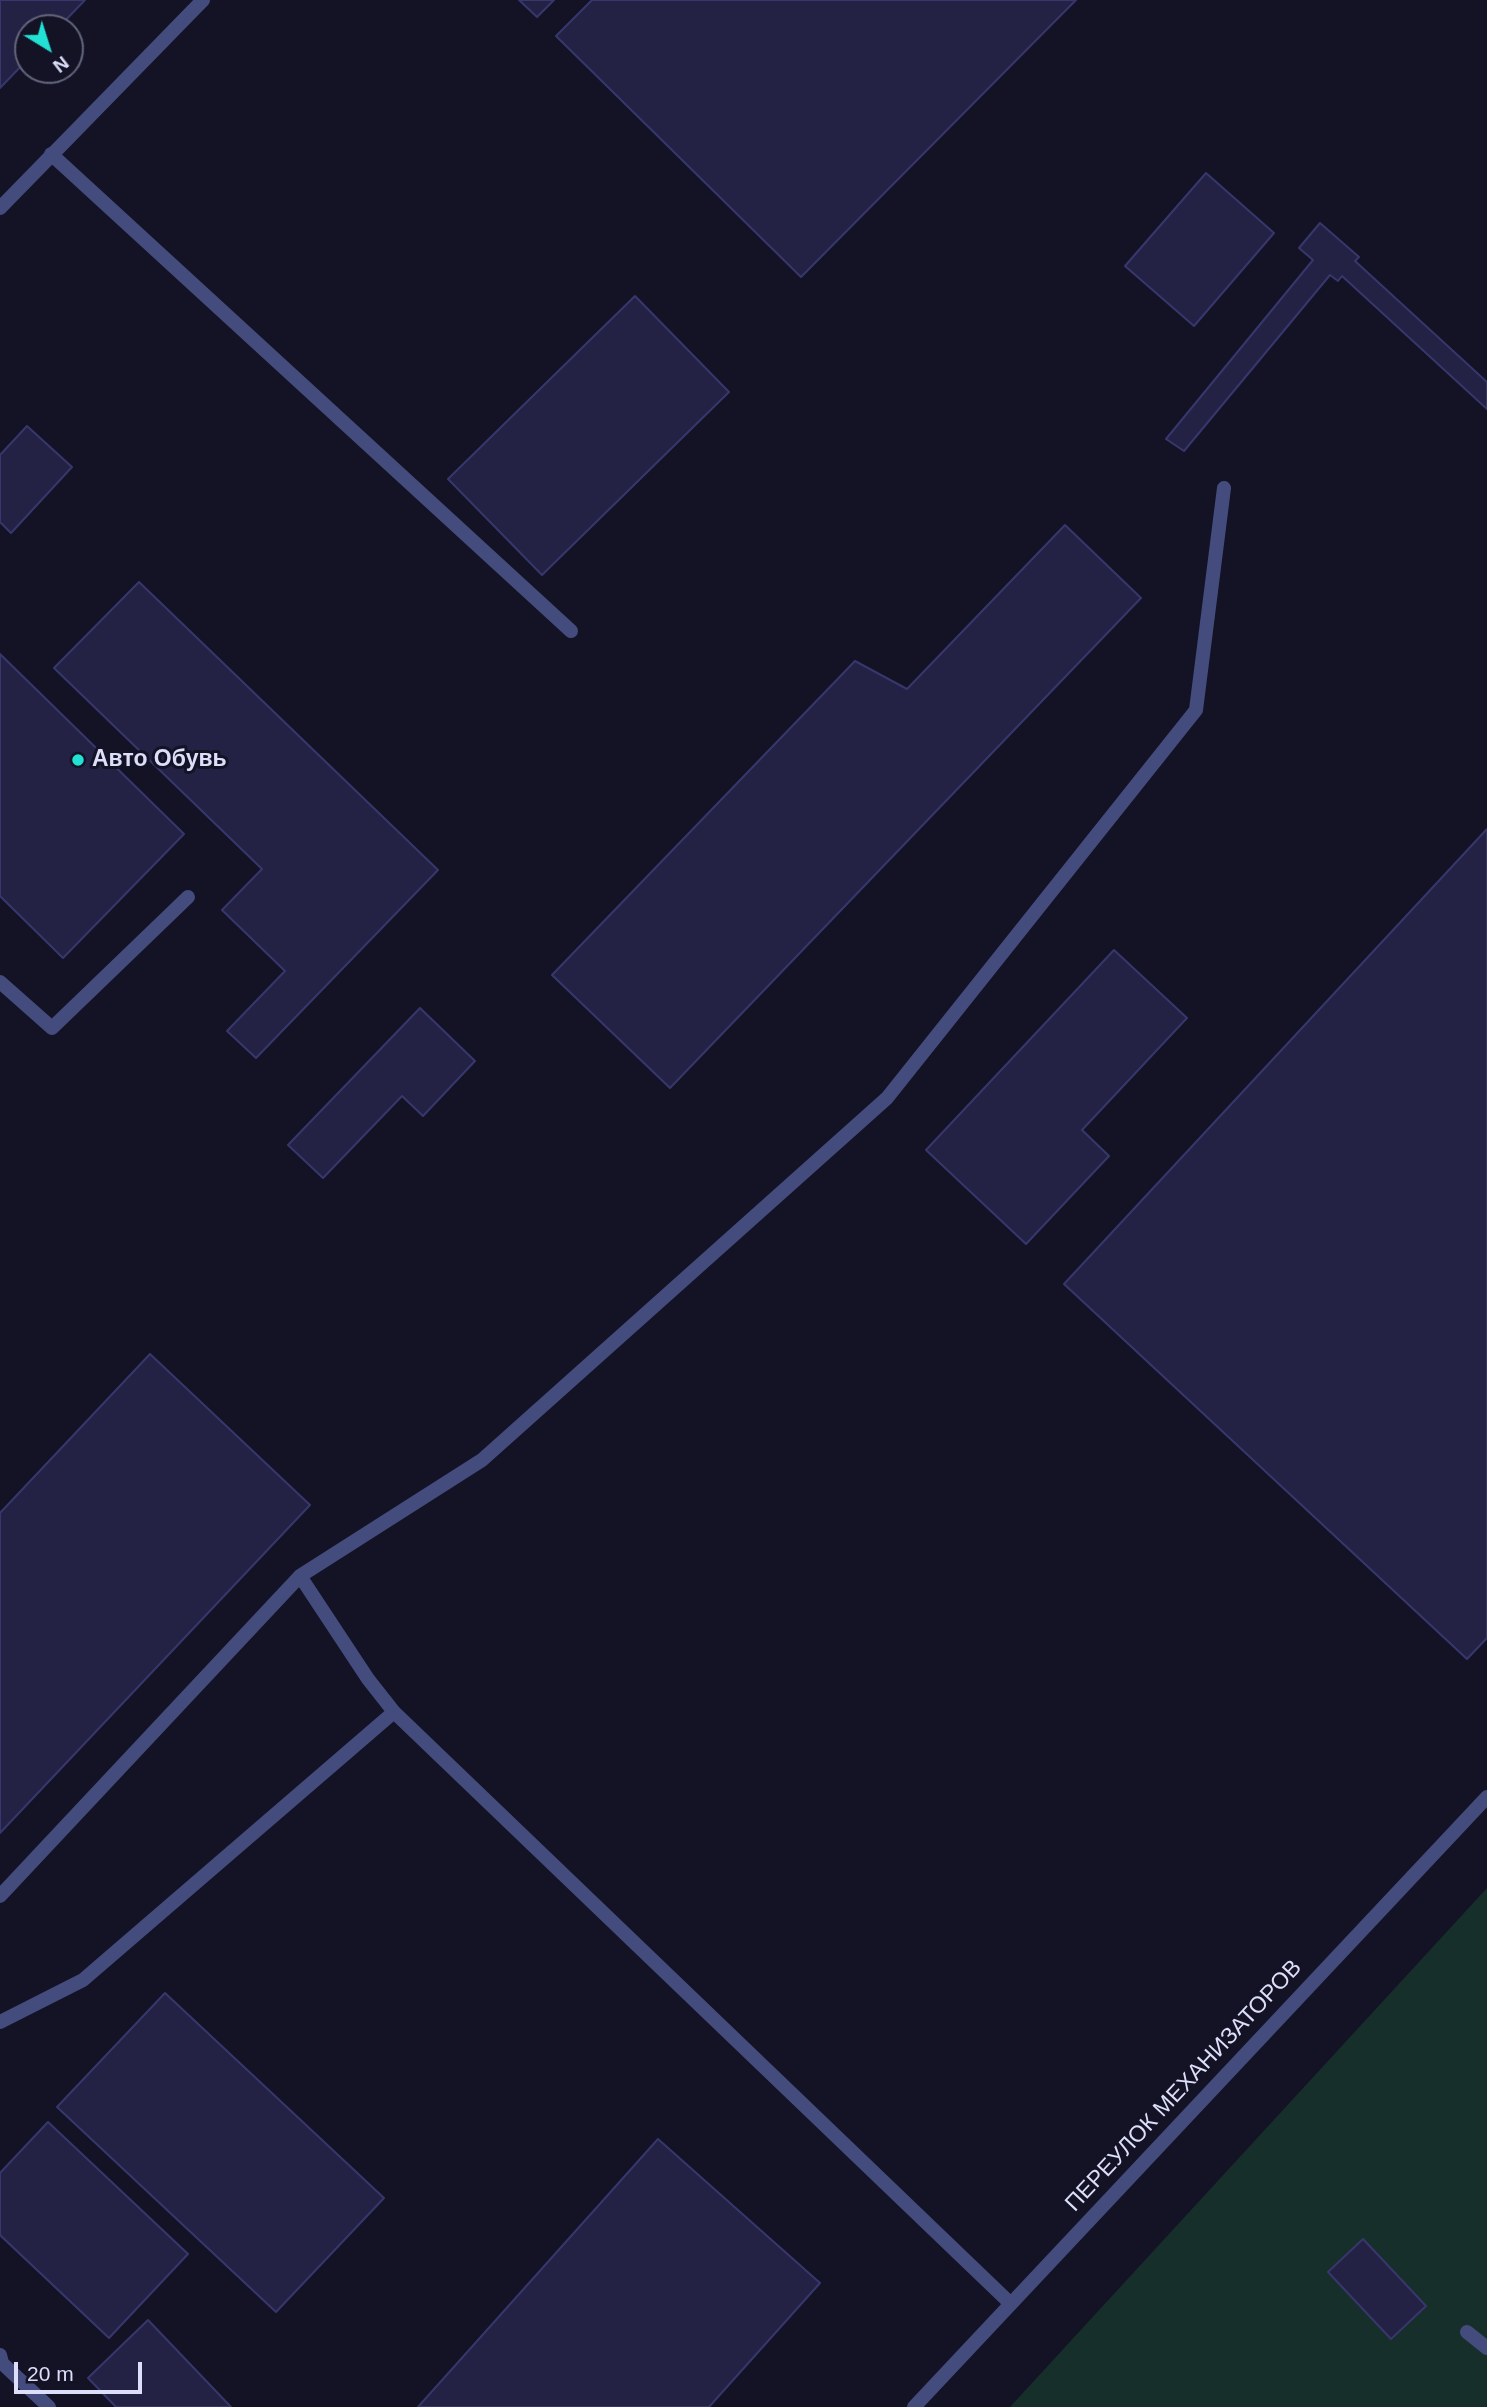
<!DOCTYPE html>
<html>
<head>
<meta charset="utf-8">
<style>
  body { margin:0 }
  #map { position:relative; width:1487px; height:2407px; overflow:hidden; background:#131325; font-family:Helvetica,sans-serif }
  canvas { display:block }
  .north { position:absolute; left:14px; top:14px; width:70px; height:70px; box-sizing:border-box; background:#131325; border:2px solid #63647a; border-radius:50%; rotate:142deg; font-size:19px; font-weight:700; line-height:28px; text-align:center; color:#dcdefa }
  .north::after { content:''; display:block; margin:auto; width:24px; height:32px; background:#22e0d4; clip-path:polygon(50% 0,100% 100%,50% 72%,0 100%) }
  .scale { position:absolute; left:14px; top:2362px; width:128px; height:32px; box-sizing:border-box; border:4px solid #dcdefa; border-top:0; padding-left:9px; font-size:21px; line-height:24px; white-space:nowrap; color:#dcdefa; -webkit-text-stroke:5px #131325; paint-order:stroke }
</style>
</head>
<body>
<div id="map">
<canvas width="1487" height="2407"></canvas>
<div class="north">N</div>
<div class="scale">20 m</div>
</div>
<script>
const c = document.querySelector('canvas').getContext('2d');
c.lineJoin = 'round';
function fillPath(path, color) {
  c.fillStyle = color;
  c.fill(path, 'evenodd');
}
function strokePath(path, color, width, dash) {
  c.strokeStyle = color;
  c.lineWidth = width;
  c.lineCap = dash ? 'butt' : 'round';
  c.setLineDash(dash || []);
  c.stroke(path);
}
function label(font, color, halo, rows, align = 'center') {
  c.font = font + ' Helvetica,sans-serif';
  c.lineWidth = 6;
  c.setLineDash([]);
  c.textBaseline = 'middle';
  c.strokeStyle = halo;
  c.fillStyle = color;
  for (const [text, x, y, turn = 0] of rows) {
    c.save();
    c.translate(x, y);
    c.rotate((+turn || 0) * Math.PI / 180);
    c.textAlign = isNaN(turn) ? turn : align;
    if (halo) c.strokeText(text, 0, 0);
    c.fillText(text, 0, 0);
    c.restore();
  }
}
fillPath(new Path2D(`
  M1487,1888V2407H1010Z`), '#172f2a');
const building = new Path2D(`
  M0,0H85L58,28H28V59L0,88Z
  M519,0H554L537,17Z
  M592,0H1076L801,277L556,36Z
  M1206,173L1274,233L1194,326L1125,266Z
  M1320,223L1359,257L1355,261L1487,382V409L1342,276L1338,281L1330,275L1184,451L1166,439L1313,260L1299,248Z
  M635,296L729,392L542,575L448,479Z
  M27,426L72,467L11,533L0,522V455Z
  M1065,525L1141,598L670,1088L552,975L855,661L907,689Z
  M139,582L438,870L256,1058L227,1031L285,971L222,910L262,869L54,668Z
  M0,654L184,834L63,958L0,896Z
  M1487,829V1638L1467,1659L1064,1284Z
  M1114,950L1187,1018L1082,1130L1109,1156L1026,1244L926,1150Z
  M420,1008L475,1061L423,1116L402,1096L323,1178L288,1145Z
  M150,1354L310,1505L0,1833V1513Z
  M165,1993L384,2198L276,2312L57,2107Z
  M48,2122L188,2254L109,2338L0,2235V2173Z
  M658,2139L820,2283L709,2407H418Z
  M1363,2239L1426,2306L1391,2339L1328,2272Z
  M148,2320L231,2407H116L88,2378Z`);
fillPath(building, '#232144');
strokePath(building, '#38376d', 2);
strokePath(new Path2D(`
  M51,154L571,631
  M0,982L52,1028L188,897
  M300,1576L368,1679L394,1712L1011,2304
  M0,1896L300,1576L482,1460L887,1098L1196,710L1224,488
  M0,2022L83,1980L394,1712
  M1467,2332L1487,2348
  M0,2355L2,2363L49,2407
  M914,2407L1487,1797`), '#444c7e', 14);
strokePath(new Path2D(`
  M0,208L203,0`), '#444c7e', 14);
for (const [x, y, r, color] of [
  [78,760,7,"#22e0d4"]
]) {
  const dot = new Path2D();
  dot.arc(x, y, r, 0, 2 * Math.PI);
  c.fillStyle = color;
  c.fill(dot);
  strokePath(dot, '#131325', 2.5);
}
label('bold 23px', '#dcdefa', '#131325', [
  ["Авто Обувь",92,760]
], 'left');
label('23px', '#dcdefa', '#131325', [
  ["ПЕРЕУЛОК МЕХАНИЗАТОРОВ",1184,2086,-47]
]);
</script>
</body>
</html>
